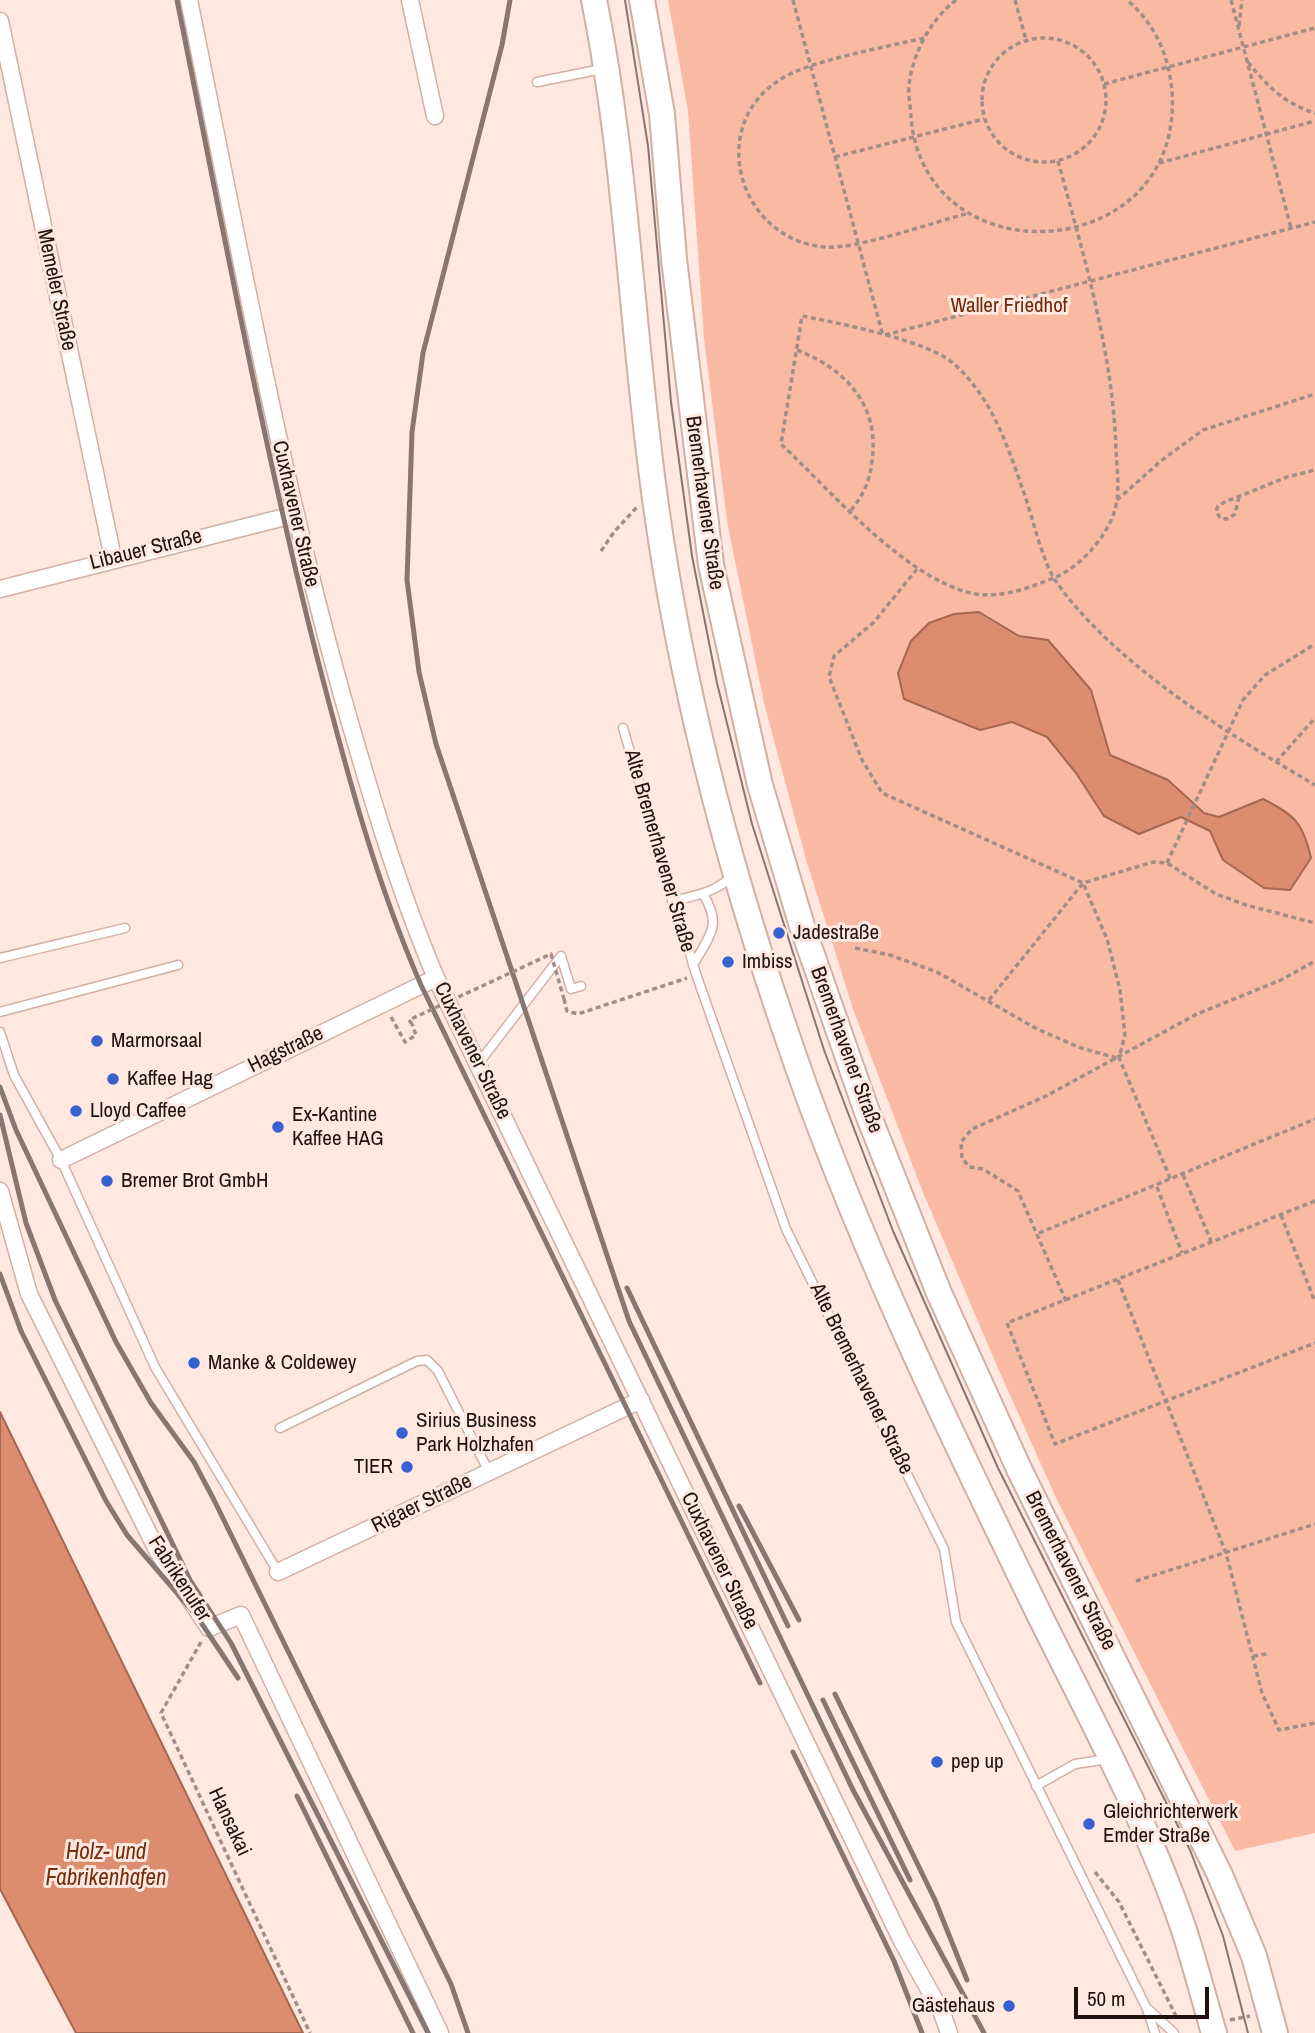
<!DOCTYPE html>
<html>
<head>
<meta charset="utf-8">
<style>
  body { margin:0 }
  #map { position:relative; width:1315px; height:2033px; overflow:hidden; background:#fee8e0; font-family:"Archivo Narrow",sans-serif }
  canvas { display:block }
  .scale { position:absolute; left:1074px; top:1987px; width:135px; height:32px; box-sizing:border-box; border:4px solid #20130f; border-top:0; padding-left:9px; font-size:21px; line-height:24px; white-space:nowrap; color:#20130f; -webkit-text-stroke:5px #fee8e0; paint-order:stroke }
</style>
</head>
<body>
<div id="map">
<canvas width="1315" height="2033"></canvas>
<div class="scale">50 m</div>
</div>
<script>
const c = document.querySelector('canvas').getContext('2d');
c.lineJoin = 'round';
function fillPath(path, color) {
  c.fillStyle = color;
  c.fill(path, 'evenodd');
}
function strokePath(path, color, width, dash) {
  c.strokeStyle = color;
  c.lineWidth = width;
  c.lineCap = dash ? 'butt' : 'round';
  c.setLineDash(dash || []);
  c.stroke(path);
}
function label(font, color, halo, rows, align = 'center') {
  c.font = font + ' "Archivo Narrow",sans-serif';
  c.lineWidth = 6;
  c.setLineDash([]);
  c.textBaseline = 'middle';
  c.strokeStyle = halo;
  c.fillStyle = color;
  for (const [text, x, y, turn = 0] of rows) {
    c.save();
    c.translate(x, y);
    c.rotate((+turn || 0) * Math.PI / 180);
    c.textAlign = isNaN(turn) ? turn : align;
    if (halo) c.strokeText(text, 0, 0);
    c.fillText(text, 0, 0);
    c.restore();
  }
}
fillPath(new Path2D(`
  M668,0H1315V1833L1235,1851L1057,1500L997,1366L922,1190L853,1009L805,856L764,703L727,521L704,338L688,111Z`), '#fab9a2');
const water = new Path2D(`
  M979,612L1019,636L1048,640L1091,690L1110,755L1168,780L1204,813L1219,817L1263,799C1295,815 1303,823 1311,858L1290,890L1264,888L1223,860L1210,831L1181,817L1139,834L1104,816L1076,773L1047,737L1012,722L980,730L904,699L898,673L911,641L929,623L954,614Z
  M0,1412L303,2033H76L0,1889Z`);
fillPath(water, '#dc8c6f');
strokePath(water, '#a46852', 2);
const lane = new Path2D(`
  M537,82L602,69
  M623,728L696,974L786,1229L944,1549L956,1622L1147,2009L1155,2033
  M672,901C695,896 717,892 733,875
  M561,956L571,989L581,986
  M0,958L125,928
  M693,965C709,936 723,926 703,894
  M0,1012L178,965
  M0,1032L14,1075L61,1160L155,1367L278,1572
  M478,1064L561,956
  M280,1428L417,1361L427,1360L438,1371L489,1472
  M1036,1786L1075,1764L1108,1759
  M1148,2009L1174,2033`);
const street = new Path2D(`
  M189,0C237,235 279,471 344,702C371,796 398,888 436,978L902,1941L942,2013L949,2033
  M410,0L435,116
  M0,21L113,558
  M0,589L293,515
  M61,1160L436,978
  M0,1191L29,1294L158,1552L209,1628L241,1615L440,2033
  M278,1572L641,1400`);
const primary = new Path2D(`
  M594,0C628,169 632,342 657,513C682,687 726,857 783,1024C851,1228 946,1424 1040,1616C1091,1719 1147,1821 1184,1930C1195,1964 1204,1999 1214,2033
  M642,0L662,114L674,259L711,565L760,785L802,926L867,1112L939,1293L1020,1471L1220,1875L1254,1956L1275,2033`);
strokePath(lane, '#d2afa2', 11);
strokePath(street, '#d2afa2', 19);
strokePath(primary, '#d2afa2', 28);
strokePath(new Path2D(`
  M793,0L883,336
  M956,0C931,19 912,54 909,86C908,96 911,108 911,118C926,282 1184,264 1172,92C1169,55 1155,24 1127,0
  M1015,0L1026,40
  M1231,0L1291,228
  M1239,26L1242,0
  M924,38C887,47 811,60 781,79C705,126 739,239 824,247C856,250 934,222 969,213
  M982 100a62 62 0 1 1 124 0a62 62 0 1 1-124 0Z
  M1248,62C1267,86 1285,104 1315,113
  M1104,84L1315,28
  M835,157L984,119
  M1058,161C1084,257 1113,352 1116,451C1117,467 1119,484 1117,499C1114,529 1084,564 1058,576C1033,587 1003,598 976,594C908,582 831,491 781,444L802,316C838,323 926,340 953,363C992,397 1008,447 1025,496C1033,519 1042,560 1055,580C1112,663 1230,735 1315,785
  M1159,163L1315,121
  M885,335L1315,222
  M797,350C846,369 880,406 872,461C870,480 864,495 851,510
  M1239,497L1235,514L1227,519L1220,518L1216,511L1218,506L1225,502L1287,477L1315,470
  M1117,500L1162,460L1203,430L1315,394
  M601,551L614,532L637,507
  M917,569L874,622L834,656L829,677L862,760L882,793L1083,883L1107,939L1120,990L1125,1035L1119,1058L1171,1180
  M1276,762L1315,718
  M1167,863L1243,700L1265,675L1315,644
  M855,948L890,955L937,972L1037,1029L1081,1048L1117,1058
  M564,999L567,1011L578,1014L687,978
  M989,1000L1083,883L1153,862L1167,863L1216,894L1246,905L1315,923
  M391,1017L405,1042L416,1035L412,1024
  M1183,1175L1211,1241
  M1157,1187L1182,1253
  M1315,1201L1007,1323L1055,1444L1315,1343
  M1281,1215L1315,1302
  M1039,1233L1315,1119
  M1118,1280L1226,1553L1262,1693L1279,1730L1315,1723
  M1066,1301L1018,1191L983,1169L969,1167L962,1158L961,1142L972,1129L1046,1096L1197,1014L1281,980L1315,961
  M1136,1581L1315,1524
  M201,1642L161,1713L310,2033
  M1253,1656L1267,1654
  M1095,1872L1119,1902L1177,2018
  M1230,2020L1250,2016`), '#a18e88', 3.5, [5, 3.5]);
strokePath(lane, '#fff', 8);
strokePath(street, '#fff', 16);
strokePath(primary, '#fff', 24);
strokePath(new Path2D(`
  M625,0L648,146L671,402L692,556L717,683L752,824L824,1050L893,1231L998,1468L1190,1850L1223,1936L1248,2033`), '#887771', 2);
strokePath(new Path2D(`
  M177,0C221,219 262,440 317,657C346,769 375,880 421,985L760,1683
  M510,0L502,45L423,353L412,432L407,580L419,672L436,744L629,1321L853,1790L984,2033
  M0,1087L16,1130L116,1342L151,1403L194,1462L214,1500L451,1984L468,2033
  M0,1115L26,1223L55,1300L190,1580L231,1643L428,2033
  M0,1274L21,1331L106,1501L127,1535L196,1615L238,1678
  M627,1288L788,1626
  M739,1506L799,1620
  M835,1694L935,1900L967,1980
  M823,1700L910,1880
  M793,1752L894,1961L922,2033
  M297,1796L413,2033`), '#887771', 5);
strokePath(new Path2D(`
  M412,1024L409,1020L551,954L564,999`), '#a18e88', 3.5, [5, 3.5]);
for (const [x, y, r, color] of [
  [779,933,7,"#3760d1"],
  [728,962,7,"#3760d1"],
  [97,1041,7,"#3760d1"],
  [113,1079,7,"#3760d1"],
  [76,1111,7,"#3760d1"],
  [278,1127,7,"#3760d1"],
  [107,1181,7,"#3760d1"],
  [194,1363,7,"#3760d1"],
  [402,1433,7,"#3760d1"],
  [407,1467,7,"#3760d1"],
  [937,1762,7,"#3760d1"],
  [1089,1824,7,"#3760d1"],
  [1009,2006,7,"#3760d1"]
]) {
  const dot = new Path2D();
  dot.arc(x, y, r, 0, 2 * Math.PI);
  c.fillStyle = color;
  c.fill(dot);
  strokePath(dot, '#fee8e0', 2.5);
}
label('21px', '#20130f', '#fee8e0', [
  ["Memeler Straße",56,290,78],
  ["Bremerhavener Straße",704,503,82],
  ["Cuxhavener Straße",295,514,77],
  ["Libauer Straße",146,550,-14],
  ["Alte Bremerhavener Straße",659,851,74],
  ["Hagstraße",286,1050,-26],
  ["Bremerhavener Straße",846,1050,70],
  ["Cuxhavener Straße",472,1051,64],
  ["Alte Bremerhavener Straße",861,1379,64],
  ["Rigaer Straße",422,1504,-26],
  ["Cuxhavener Straße",719,1561,64],
  ["Bremerhavener Straße",1070,1571,63],
  ["Fabrikenufer",179,1579,57],
  ["Hansakai",229,1822,65]
]);
label('21px', '#71290a', '#fee8e0', [
  ["Waller Friedhof",1009,306]
]);
label('21px', '#20130f', '#fee8e0', [
  ["Jadestraße",793,933],
  ["Imbiss",742,962],
  ["Marmorsaal",111,1041],
  ["Kaffee Hag",127,1079],
  ["Lloyd Caffee",90,1111],
  ["Ex-Kantine",292,1115],
  ["Kaffee HAG",292,1139],
  ["Bremer Brot GmbH",121,1181],
  ["Manke & Coldewey",208,1363],
  ["Sirius Business",416,1421],
  ["Park Holzhafen",416,1445],
  ["TIER",393,1467,"right"],
  ["pep up",951,1762],
  ["Gleichrichterwerk",1103,1812],
  ["Emder Straße",1103,1836],
  ["Gästehaus",995,2006,"right"]
], 'left');
label('italic 23px', '#762e10', '#fee8e0', [
  ["Holz- und",106,1853],
  ["Fabrikenhafen",106,1879]
]);
</script>
</body>
</html>
